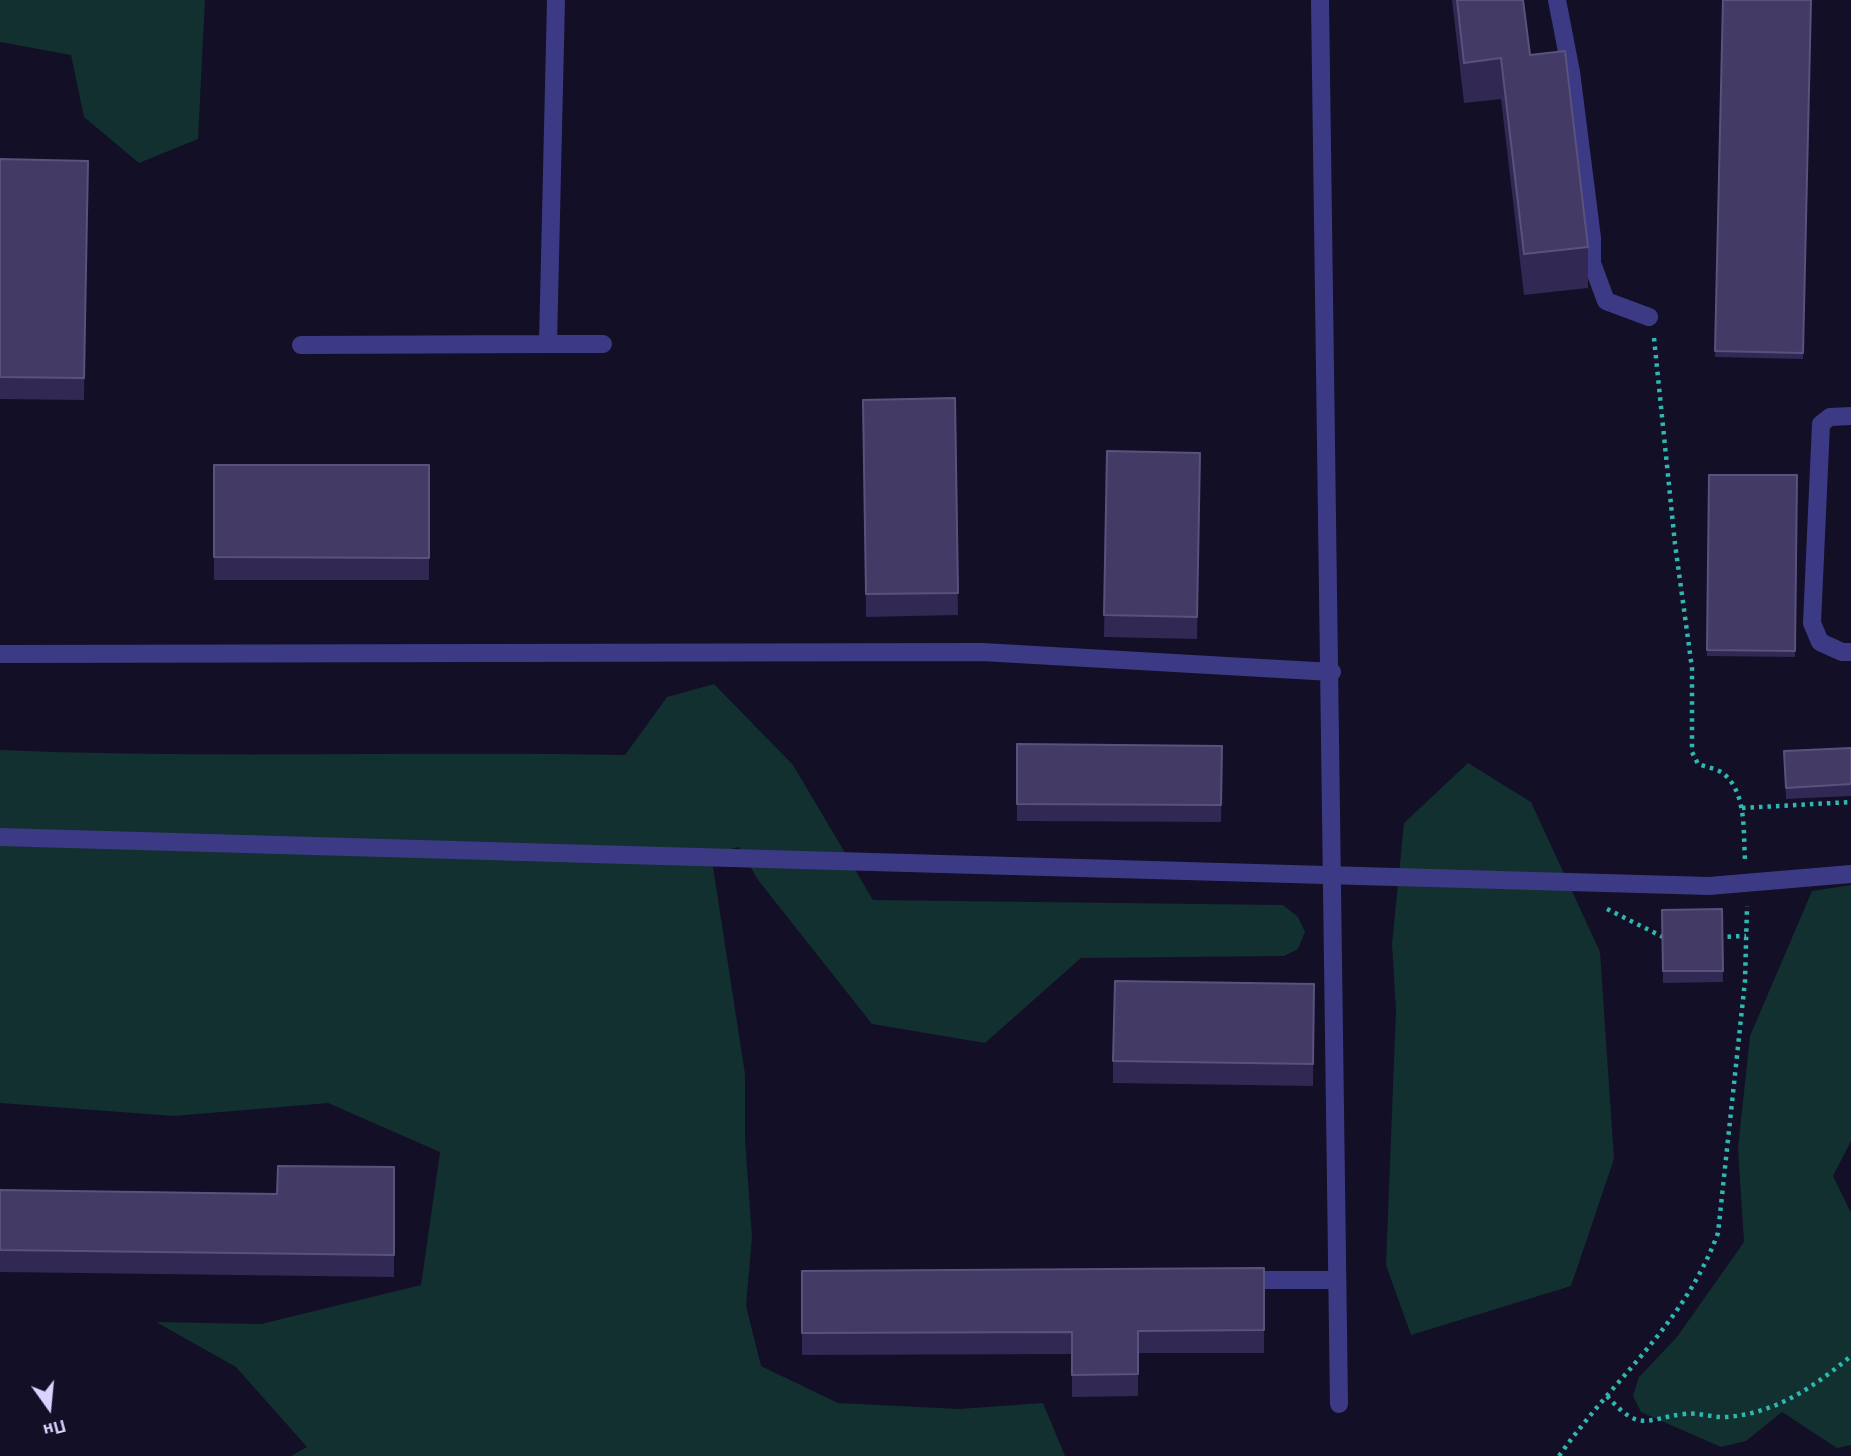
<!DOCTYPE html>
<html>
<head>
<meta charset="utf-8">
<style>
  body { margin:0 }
  #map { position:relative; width:1851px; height:1456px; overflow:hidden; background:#130f26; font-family:"Alegreya Sans",sans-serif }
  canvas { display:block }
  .north { position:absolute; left:14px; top:1372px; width:70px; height:70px; -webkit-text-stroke:5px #130f26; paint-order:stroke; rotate:165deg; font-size:19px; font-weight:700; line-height:28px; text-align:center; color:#d9d4ff }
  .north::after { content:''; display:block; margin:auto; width:24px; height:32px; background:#d9d4ff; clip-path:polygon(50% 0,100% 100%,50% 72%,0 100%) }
</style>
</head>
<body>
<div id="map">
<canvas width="1851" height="1456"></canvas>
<div class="north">Пн</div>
</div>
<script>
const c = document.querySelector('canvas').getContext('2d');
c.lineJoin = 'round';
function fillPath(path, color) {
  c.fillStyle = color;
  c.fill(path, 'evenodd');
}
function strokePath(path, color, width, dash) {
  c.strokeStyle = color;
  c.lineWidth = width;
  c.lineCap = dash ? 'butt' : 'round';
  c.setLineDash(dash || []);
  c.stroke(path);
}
fillPath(new Path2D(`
  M0,0H205L198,139L139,163L84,117L71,55L0,42Z
  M714,684L793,765L873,900L1283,905L1298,917L1305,932L1298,949L1284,956L1081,958L985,1043L872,1024L758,880L739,847L711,854L745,1074V1139L752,1237L746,1306L761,1366L838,1403L959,1409L1043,1403L1065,1456H291L307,1447L236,1367L156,1322L261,1324L421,1285L440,1152L328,1103L174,1116L0,1103V750C208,759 417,751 625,755L667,697Z
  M1468,763L1531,802L1600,952L1614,1159L1571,1286L1411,1335L1386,1265L1396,1010L1392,944L1404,823Z
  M1851,885V1141L1833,1176L1851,1213V1445L1837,1448L1782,1412L1746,1441L1721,1447L1641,1412L1633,1396L1639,1377L1677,1337L1744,1242L1738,1148L1750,1036L1812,891Z`), '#12302f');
strokePath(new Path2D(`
  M1654,338L1675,544L1692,668V752L1698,764C1706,767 1718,769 1724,774C1747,794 1743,832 1745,859
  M1742,808L1851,802
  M1607,909L1665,938
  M1719,937L1746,936
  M1607,1396C1640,1433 1645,1419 1684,1414C1698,1412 1713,1418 1727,1417C1777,1413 1815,1386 1851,1356
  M1559,1456C1614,1378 1684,1325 1718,1233L1745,981L1747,906`), '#2fb8b0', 4.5, [3.5, 5]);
strokePath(new Path2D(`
  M1320,0L1339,1404
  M1557,0L1571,72L1592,238V263L1606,301L1649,317
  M548,344H603
  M301,345L548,344L556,0
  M1851,416L1830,417L1821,424L1812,623L1820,642L1842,652H1851
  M0,654L982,652L1332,672
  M0,837L1709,886L1851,874
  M1242,1280H1336`), '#3d3a85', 18);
fillPath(new Path2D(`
  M1452,0H1523L1530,55L1588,247V288L1524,295L1501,99L1464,103Z
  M1723,0H1811L1803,359L1715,357Z
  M0,159L88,161L84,400L0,399Z
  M955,398L958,615L866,617L863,400Z
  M1107,451L1200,453L1197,639L1104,637Z
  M214,465H429V580H214Z
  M1709,475H1797L1795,657L1707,656Z
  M1017,744L1222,746L1221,822L1017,821Z
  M1851,748V796L1786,799L1784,751Z
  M1722,909L1723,982L1663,983L1662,910Z
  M1314,984L1313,1086L1113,1083V1061Z
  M394,1167V1277L0,1272V1190L277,1194Z
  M1264,1268V1353H1138V1396L1072,1397V1354L802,1355V1271Z`), '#312854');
const building = new Path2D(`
  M1457,0H1523L1530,55L1565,51L1588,247L1524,254L1501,58L1464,63Z
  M1723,0H1811L1803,353L1715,351Z
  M0,159L88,161L84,378L0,377Z
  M955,398L958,593L866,594L863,400Z
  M1107,451L1200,453L1197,617L1104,615Z
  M214,465H429V558L214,557Z
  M1709,475H1797L1795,651L1707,650Z
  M1017,744L1222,746L1221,805L1017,804Z
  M1851,748V784L1786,788L1784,751Z
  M1722,909L1723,971H1663L1662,910Z
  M1115,981L1314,984L1313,1064L1113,1061Z
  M278,1166L394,1167V1255L0,1250V1190L277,1194Z
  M1264,1268V1330L1138,1331V1374L1072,1375V1332L802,1333V1271Z`);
fillPath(building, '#433a66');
strokePath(building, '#5a527e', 2);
</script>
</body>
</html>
